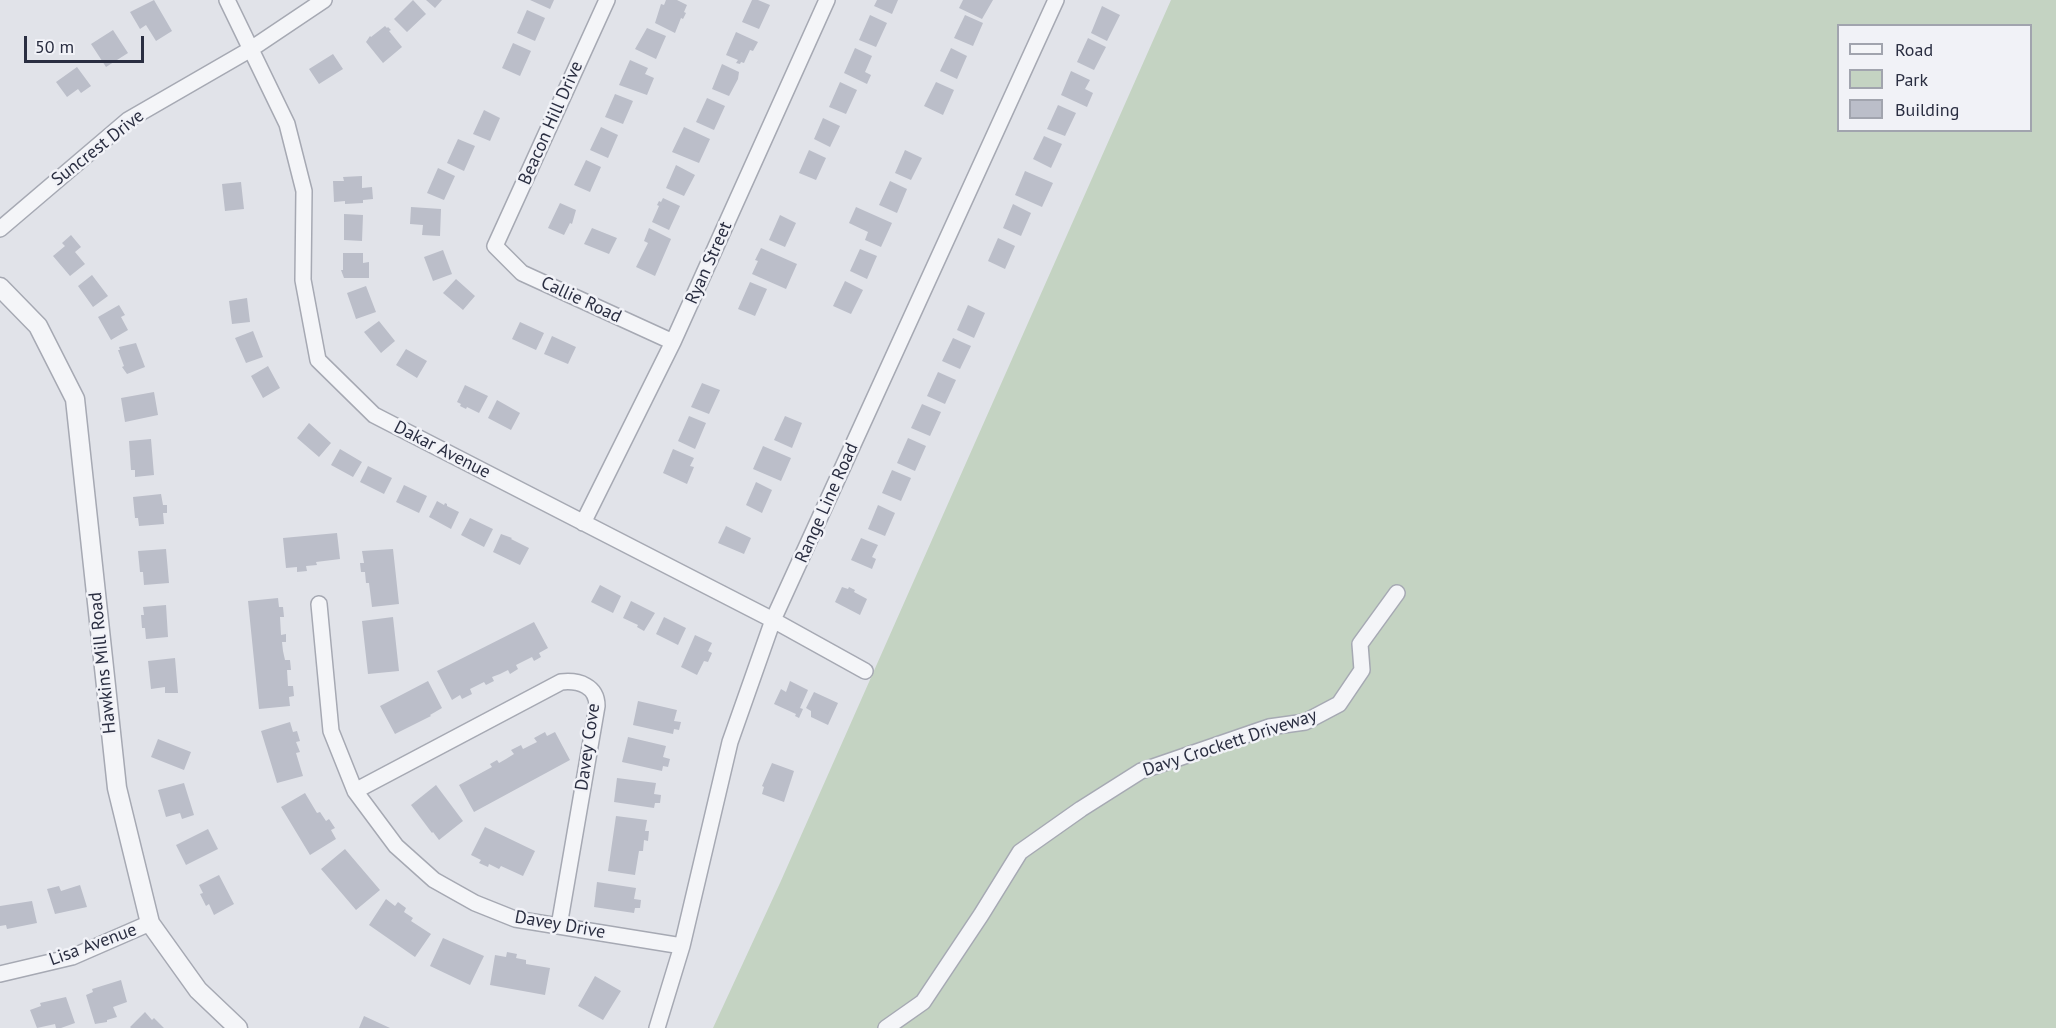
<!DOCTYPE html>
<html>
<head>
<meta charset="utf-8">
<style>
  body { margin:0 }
  #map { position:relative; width:2056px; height:1028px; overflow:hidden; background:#e1e3e9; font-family:"PT Sans",sans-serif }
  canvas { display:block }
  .legend { position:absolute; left:1837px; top:24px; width:195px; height:108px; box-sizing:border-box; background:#f1f2f7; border:2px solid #a1a4ae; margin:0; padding:8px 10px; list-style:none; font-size:18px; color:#2a2e41 }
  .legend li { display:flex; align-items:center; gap:12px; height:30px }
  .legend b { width:30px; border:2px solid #a1a4ae }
  .scale { position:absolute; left:24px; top:36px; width:120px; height:27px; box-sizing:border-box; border:3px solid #2a2e41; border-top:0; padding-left:8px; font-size:18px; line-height:21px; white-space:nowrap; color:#2a2e41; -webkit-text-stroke:4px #f1f2f7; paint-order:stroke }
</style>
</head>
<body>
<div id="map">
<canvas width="2056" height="1028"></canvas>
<ul class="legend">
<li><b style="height:8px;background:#f4f5f8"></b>Road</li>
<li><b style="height:16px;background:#c4d3c2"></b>Park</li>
<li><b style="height:16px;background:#bbbec9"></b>Building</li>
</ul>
<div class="scale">50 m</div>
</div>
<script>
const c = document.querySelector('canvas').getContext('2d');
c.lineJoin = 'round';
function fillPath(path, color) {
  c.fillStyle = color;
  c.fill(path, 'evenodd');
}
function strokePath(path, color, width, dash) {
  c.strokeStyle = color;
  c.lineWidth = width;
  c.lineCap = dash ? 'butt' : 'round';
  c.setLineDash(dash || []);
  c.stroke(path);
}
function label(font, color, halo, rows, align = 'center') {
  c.font = font + ' "PT Sans",sans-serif';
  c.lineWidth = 5;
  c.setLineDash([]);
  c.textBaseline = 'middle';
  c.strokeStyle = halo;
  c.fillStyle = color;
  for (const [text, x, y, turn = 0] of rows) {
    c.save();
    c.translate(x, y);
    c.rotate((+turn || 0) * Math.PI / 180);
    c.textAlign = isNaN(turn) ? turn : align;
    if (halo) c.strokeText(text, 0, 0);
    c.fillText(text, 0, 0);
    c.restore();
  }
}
fillPath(new Path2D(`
  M1171,0H2056V1028H713L780,883ZM1838,26H2030V130H1838Z`), '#c4d3c2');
fillPath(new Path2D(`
  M154,0L172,31L156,41L146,25L140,29L130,12Z
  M413,0L426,14L407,32L394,19Z
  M426,0H442L435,8Z
  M530,0H554L550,9Z
  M666,0H677L687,5L684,12L686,13L683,19L681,18L675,33L655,23L661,4L664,5Z
  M752,0H758L770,5L759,29L742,22Z
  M877,0H898L892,14L874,6Z
  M963,0H993L982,19L959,8Z
  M1102,6L1120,15L1107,41L1091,33Z
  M527,10L545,18L535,41L517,33Z
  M870,15L887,23L876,47L859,40Z
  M965,15L983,23L973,46L954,38Z
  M385,26L387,28L388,27L391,30L389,31L402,47L383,63L366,42L370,36L371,37Z
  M647,28L666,36L656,59L635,49Z
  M113,30L128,53L106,67L91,44Z
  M736,32L758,42L753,51L750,50L744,63L741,62L740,64L736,63L738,60L726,55Z
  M1088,38L1106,47L1094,70L1077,62Z
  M513,43L531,51L520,76L502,68Z
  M855,48L872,56L865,72L871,75L867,84L844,73Z
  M951,48L967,56L957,79L940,71Z
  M333,54L343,69L319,84L309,69Z
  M630,60L648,68L645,74L654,78L647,95L619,85Z
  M722,64L739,72L738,79L729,96L712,89Z
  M77,67L91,86L81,93L78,89L67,97L56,82Z
  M1071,71L1090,80L1085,89L1093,93L1087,107L1061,95Z
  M840,82L857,90L846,114L829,107Z
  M936,82L954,90L943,115L924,106Z
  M615,94L633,101L623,124L605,117Z
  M707,98L725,106L714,130L696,122Z
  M1058,105L1076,113L1065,136L1047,129Z
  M484,110L500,118L490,141L473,134Z
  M823,118L840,126L830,147L814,139Z
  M601,127L618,135L608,158L590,150Z
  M684,127L710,139L699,163L672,152Z
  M1044,136L1062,144L1051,168L1033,159Z
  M458,139L475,146L464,171L447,163Z
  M809,150L826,158L816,180L799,173Z
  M905,150L922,158L911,180L895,173Z
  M586,160L601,167L590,192L574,185Z
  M676,165L695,175L684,196L666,188Z
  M438,168L455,176L444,200L427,193Z
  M1025,171L1053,183L1042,207L1015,195Z
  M362,176V188L372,187L373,199L363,200V203L345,204V201L334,202L333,181H344L343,177Z
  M890,181L907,189L897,213L879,205Z
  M241,182L244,209L225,211L222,184Z
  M663,198L680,206L669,230L652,222L659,206L657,205L659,201L661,202Z
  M560,203L576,210L572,224L570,223L564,235L548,228Z
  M1013,204L1031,213L1021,236L1003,228Z
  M411,207L441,209L440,236L422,235L423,225L410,224Z
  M856,207L892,223L881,247L865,240L868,232L849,223Z
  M344,214L363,215L362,241L344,240Z
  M780,215L796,223L785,247L769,240Z
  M592,228L617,238L609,254L584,244Z
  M649,228L671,239L655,276L636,267L648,243L644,241Z
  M71,235L81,247L75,252L85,264L70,276L53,256L65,246L62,243Z
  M998,238L1015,246L1005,269L988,261Z
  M761,248L797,264L786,289L752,274L758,261L755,260Z
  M860,249L877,256L867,279L850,271Z
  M443,250L452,274L433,281L424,257Z
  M343,253H363V263L369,262V278H344L341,270H343Z
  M92,275L108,296L93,307L78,286Z
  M456,279L475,296L463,310L443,293Z
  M845,281L863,290L851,314L833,306Z
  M750,282L767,289L755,316L738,309Z
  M366,286L376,312L356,319L347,293Z
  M247,298L250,322L232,324L229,301Z
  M119,305L125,315L121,317L128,330L111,340L98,317Z
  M968,305L985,313L974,338L957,330Z
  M379,321L395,341L381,353L364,332Z
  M520,322L544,333L536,350L512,339Z
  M253,331L263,357L246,363L235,338Z
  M552,336L576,347L568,364L544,354Z
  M953,338L971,346L960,369L942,361Z
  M136,343L145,367L127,374L122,367L124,366L118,350H120L119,347Z
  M406,349L427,361L417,378L396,365Z
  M268,366L280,388L263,398L251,376Z
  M938,372L956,380L945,404L927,396Z
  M702,383L720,390L709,414L691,407Z
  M465,385L488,396L479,413L467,407L466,409L460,406L461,404L457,402Z
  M154,392L158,415L125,422L121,398Z
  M497,400L520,413L511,430L488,418Z
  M922,404L941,412L930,436L911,428Z
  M689,416L706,423L695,449L678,441Z
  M785,416L802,423L792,448L774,440Z
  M309,423L331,443L319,457L297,438Z
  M908,438L926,446L915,471L897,463Z
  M151,439L154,475L135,477V470H131L129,441Z
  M763,446L791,458L781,481L753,469Z
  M340,449L362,462L353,477L331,465Z
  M673,449L694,458L690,466L694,467L687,484L663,473Z
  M368,466L392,478L384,494L360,482Z
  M892,470L911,478L901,501L882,493Z
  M756,482L772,490L762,513L746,505Z
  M404,485L427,496L419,513L396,502Z
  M161,494L163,505H167V513H163L164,524L139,526L138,518H135L133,497Z
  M437,501L444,505L445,503L447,504V506L459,512L451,529L429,517Z
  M878,505L895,513L885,536L868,529Z
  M470,518L493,529L484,547L461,535Z
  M726,526L751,538L744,554L718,543Z
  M337,533L340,559L316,562L317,565L306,566L307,571L297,572V567L286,568L283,538Z
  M501,534L512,538L511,539L529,548L520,565L493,552Z
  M861,538L878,545L872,557L876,559L872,569L851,560Z
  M166,549L169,583L144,585L143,572H140L138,551Z
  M393,549L399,604L372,607L369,583H366L365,572H361L360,563H364L362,551Z
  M600,585L621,596L613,613L591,602Z
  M842,587L848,589L849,587L855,590L854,592L867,599L860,615L835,602Z
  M278,598L279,607H283L284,617H280L281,635L286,634V642H282L283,651L285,660H290L291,670H287L288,686H293L294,696L289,697L290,706L259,709L248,601Z
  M631,601L655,613L644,631L637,627L638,625L623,618Z
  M166,605L168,637L146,639L145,628H142L141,615H144L143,607Z
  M393,617L399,671L368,674L362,621Z
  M664,617L686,628L678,645L656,634Z
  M534,622L548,648L539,653L541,657L534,661L532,657L516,665L518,669L510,674L508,670L500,674L492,677L494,681L486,685L484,682L470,689L472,694L462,699L460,695L452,700L437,671Z
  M695,635L712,643L708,651L712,653L708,662L704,661L697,675L681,667Z
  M175,658L178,693H165V687L151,689L148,661Z
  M428,681L442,708L430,715L431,716L395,734L380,706Z
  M790,681L808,690L800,708L803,709L799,718L795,716L796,714L774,704L781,689L786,692Z
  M814,692L838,703L828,725L811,717V711L806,708Z
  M638,701L677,710L674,721L681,722L679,730L674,729L673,734L633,725Z
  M290,722L293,732L297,731L300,741L296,742L300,752L296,753L303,776L277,783L261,731Z
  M545,732L547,736L555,732L570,760L474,812L459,785L492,767L490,764L497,760L499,763L506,759L514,754L511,750L521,745L523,749L537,742L534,738Z
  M628,737L666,746L663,757L670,759L668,767L663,766L662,771L622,762Z
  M158,739L191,752L184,770L151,757Z
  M772,763L794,771L784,802L762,794L764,787L762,786Z
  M617,778L656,783L654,794L661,795L660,803H655L654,808L614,802Z
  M184,783L194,815L182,819L180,813L166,817L158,790Z
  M436,785L463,821L439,840L433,832L432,833L411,805Z
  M305,793L317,813L320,812L326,821L329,819L335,828L331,830L336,839L310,855L281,807Z
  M616,816L647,820L645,831H649L648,841L644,840L643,851H639L635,875L608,871Z
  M485,827L535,851L523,876L501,866L499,869L489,864L488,867L479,863L481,860L471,855Z
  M208,829L218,849L186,865L176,845Z
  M345,849L380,890L356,910L321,869Z
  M219,875L234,904L214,915L209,904L206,906L200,894L203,893L199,885Z
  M597,882L636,888L634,899L641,900L640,908H635L634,913L594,907Z
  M80,885L87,907L55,914L47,889L59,886L61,891Z
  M386,899L395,906L398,902L406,908L404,912L413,918L411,921L431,934L415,957L369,925Z
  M32,901L37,923L7,929L6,925L0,926V906Z
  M443,938L484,956L470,985L430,966Z
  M507,952L517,954L516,958L526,960V964L550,968L545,995L490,985L495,955L506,957Z
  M595,976L621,991L603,1020L578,1006Z
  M121,980L127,1002L113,1007L117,1017L107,1020V1022L95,1024L86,995L93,992L92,989Z
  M66,997L75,1023L61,1028H56L55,1024L37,1028L30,1010L41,1006L40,1003Z
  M145,1012L152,1020L154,1018L164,1028H131L130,1027Z
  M364,1016L390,1028H359Z`), '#bbbec9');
const minor = new Path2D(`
  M227,0L287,124L304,191L303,280L318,360L374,415L773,620L865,671
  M607,0L495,246L522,273L673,342
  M0,229L128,120L251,49L324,0
  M583,523L673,342L827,0
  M319,604L331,731L355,791L396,846L434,880L475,903L515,919L682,946
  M355,791L561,682C579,680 597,686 597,706L559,926
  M0,974L72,957L150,923
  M657,1028L682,946L730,742L773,620L1056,0
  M886,1028L923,1002L981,915L1020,852L1081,809L1141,771L1269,727L1305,722L1339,704L1362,670L1360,644L1397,593`);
const tertiary = new Path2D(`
  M0,287L38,326L75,399L117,788L150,923L198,990L238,1028`);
strokePath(minor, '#a6a9b3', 18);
strokePath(tertiary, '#a6a9b3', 21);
strokePath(minor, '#f4f5f8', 15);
strokePath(tertiary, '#f4f5f8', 18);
label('18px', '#2a2e41', '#f1f2f7', [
  ["Beacon Hill Drive",551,123,-66],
  ["Suncrest Drive",98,148,-38],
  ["Ryan Street",709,263,-66],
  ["Callie Road",581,300,25],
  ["Dakar Avenue",442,450,27],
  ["Range Line Road",827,503,-66],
  ["Hawkins Mill Road",103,663,-96],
  ["Davy Crockett Driveway",1230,743,-18],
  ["Davey Cove",588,747,-82],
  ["Davey Drive",560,925,10],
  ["Lisa Avenue",93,945,-20]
]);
</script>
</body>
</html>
